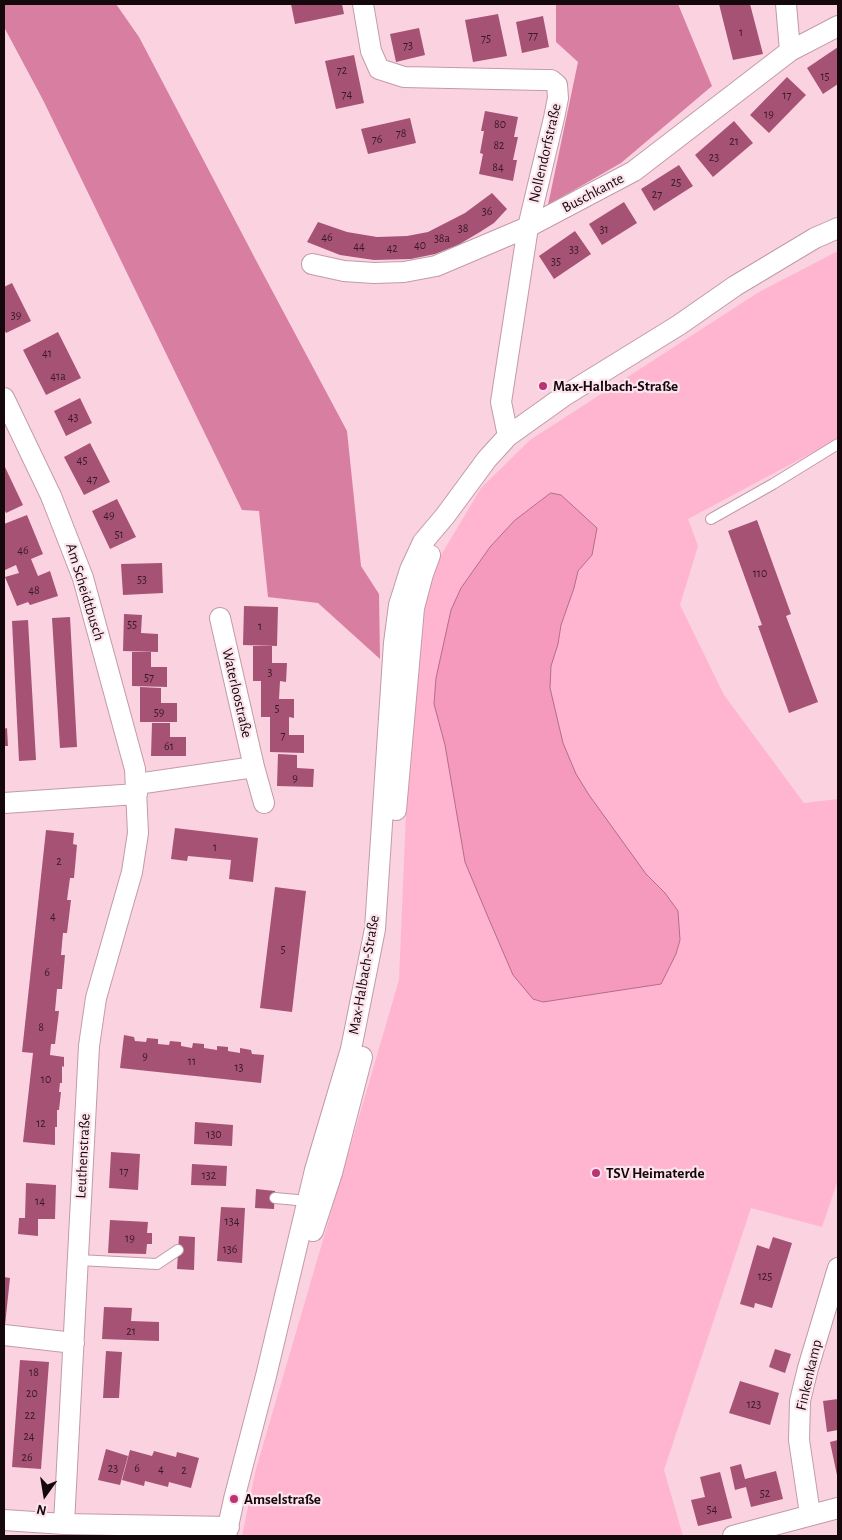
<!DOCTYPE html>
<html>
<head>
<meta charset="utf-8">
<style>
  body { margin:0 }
  #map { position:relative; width:842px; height:1540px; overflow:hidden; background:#fbd2e0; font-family:"Alegreya Sans",sans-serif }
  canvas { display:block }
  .frame { position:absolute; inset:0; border:5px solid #14080c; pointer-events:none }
  .north { position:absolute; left:20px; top:1470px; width:50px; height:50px; -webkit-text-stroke:4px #fde4ec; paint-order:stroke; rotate:193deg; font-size:14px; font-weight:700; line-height:20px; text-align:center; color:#14080c }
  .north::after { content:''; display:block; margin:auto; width:18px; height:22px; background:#14080c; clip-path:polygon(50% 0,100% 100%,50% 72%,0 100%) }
</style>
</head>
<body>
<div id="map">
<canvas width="842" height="1540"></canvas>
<div class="frame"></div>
<div class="north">N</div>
</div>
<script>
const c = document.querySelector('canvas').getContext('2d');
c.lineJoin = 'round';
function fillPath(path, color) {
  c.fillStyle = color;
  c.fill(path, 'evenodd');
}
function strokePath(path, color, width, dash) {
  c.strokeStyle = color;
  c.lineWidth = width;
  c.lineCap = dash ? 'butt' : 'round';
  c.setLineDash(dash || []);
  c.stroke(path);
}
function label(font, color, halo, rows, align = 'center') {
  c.font = font + ' "Alegreya Sans",sans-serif';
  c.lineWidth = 4.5;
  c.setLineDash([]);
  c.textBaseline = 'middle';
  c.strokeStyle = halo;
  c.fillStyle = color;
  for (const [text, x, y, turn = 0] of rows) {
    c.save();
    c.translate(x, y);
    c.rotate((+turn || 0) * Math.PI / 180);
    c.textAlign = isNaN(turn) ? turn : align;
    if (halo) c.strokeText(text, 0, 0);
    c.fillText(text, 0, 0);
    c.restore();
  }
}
fillPath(new Path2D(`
  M838,251V439L688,519L698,546L680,605L724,695L804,803L838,799V1180L822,1227L751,1208L664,1470L683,1536H242L256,1469L399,980L415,599L481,488L530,440L759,292Z`), '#ffb5d0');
fillPath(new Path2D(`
  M4,4H116L139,37L259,266L347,431L361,566L379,594L380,659L318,603L268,597L259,511L242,510L43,100L4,27Z
  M556,4H678L712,86L621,163L548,205L578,62L556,42Z`), '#d87fa1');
const water = new Path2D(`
  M551,493L561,495L597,528L592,555L578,571L574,588L561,625L558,644L551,666L550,688L563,743L576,774L589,795L646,874L665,893L678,911L680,940L676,954L661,984L543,1002L533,999L513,975L488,917L465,862L445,745L434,704L436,678L451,610L461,588L490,547L514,521Z`);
fillPath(water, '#f69abd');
strokePath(water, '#b26e88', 1);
fillPath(new Path2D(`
  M291,4H342L344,14L295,24Z
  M719,4H750L763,54L733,60Z
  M498,14L507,56L473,62L465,20Z
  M543,16L549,47L522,53L516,22Z
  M419,28L425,55L396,62L390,34Z
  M838,47V84L823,94L807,68Z
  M354,55L364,103L336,109L325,61Z
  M787,77L806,95L769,133L750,115Z
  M485,111L518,117L514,137H518L513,160H517L513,181L479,174L483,154L480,153L484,131H481Z
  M410,118L416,143L368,154L361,129Z
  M734,121L753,143L713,177L695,155Z
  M679,165L693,186L654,211L641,189Z
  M492,193L507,209L494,223L480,232L458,245L435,254L411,259L374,260L340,255L307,242L318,222L347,232L377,237L407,236L428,232L465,213Z
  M624,202L637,223L602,245L589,224Z
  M575,231L591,254L554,279L539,256Z
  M12,283L31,321L6,333L4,329V287Z
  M58,332L81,378L46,395L23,350Z
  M80,398L92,423L66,436L54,411Z
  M90,443L110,482L84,495L64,457Z
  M4,465L23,505L6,513L4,508Z
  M117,499L136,537L110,549L92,511Z
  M27,515L43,554L31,559L38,576L50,571L58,596L30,605L28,602L17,606L5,577L19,573L16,565L5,570L4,567V557L5,556L4,524Z
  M757,520L791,614L786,616L818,702L789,713L758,626L762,625L728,531Z
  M162,563L163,593L123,595L121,564Z
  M244,606L278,607L277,646L243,645Z
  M124,614L142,615L141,633L158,634V652L123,651Z
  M70,617L77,747L60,748L52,618Z
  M28,620L36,760L19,761L12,621Z
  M253,646H272V663H287L286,682L280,681L279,699H294V718L289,717V735H304V753L270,752V717H261V681H253Z
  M132,652H151V667H167V687L132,686Z
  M140,687L161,688V703H177V722H140Z
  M152,723H170V737H186V756H151Z
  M7,728L8,746H4V729Z
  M278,754L297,755V768L314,769L313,787L277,786Z
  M175,828L258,838L253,882L229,879L231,860L188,856L187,861L171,859Z
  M46,830L74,833L73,844L77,845L74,878H70L67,900H71L67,933H63L61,955H65L62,989H57L55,1011H59L55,1044H51L50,1055L64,1057V1067L62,1066V1083H60L59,1092H61L59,1110H57V1127H55V1145L23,1142L33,1053L22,1052Z
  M275,887L306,891L292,1012L260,1008Z
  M124,1035L134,1037L135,1041L146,1042L147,1038L158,1039V1044L169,1045L170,1041L181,1042V1046L192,1048L193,1043L204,1044V1048L217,1050V1046L228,1047V1051L240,1053V1048L251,1050L252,1054L264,1055L261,1083L120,1068Z
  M195,1122L233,1125L232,1146L194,1144Z
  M111,1152L140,1154L138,1190L109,1188Z
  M192,1164L227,1166L226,1186L191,1185Z
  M26,1183L56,1185L55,1219H38V1236L18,1234L19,1218H25Z
  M256,1189L275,1191L274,1209L255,1208Z
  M221,1207L245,1208L242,1263L217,1261Z
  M110,1220L148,1222L147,1233H152V1244H147L146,1254L108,1253Z
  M179,1236L195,1237L194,1270L177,1269Z
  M773,1237L792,1243L772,1308L755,1303L754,1308L740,1304L757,1245L769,1249Z
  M4,1277L10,1278L5,1325H4Z
  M104,1307L132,1308L131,1321L159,1322V1341L102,1339Z
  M775,1349L791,1354L785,1373L769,1367Z
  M106,1351L122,1352L119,1398H103Z
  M20,1360L49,1362L41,1469L12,1467Z
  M740,1381L779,1393L770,1425L729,1413Z
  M838,1399V1430L827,1432L823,1401Z
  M838,1440V1480L830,1442Z
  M106,1449L128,1456L120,1485L98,1480Z
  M130,1450L152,1456L154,1451L176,1457L177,1452L199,1458L191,1488L169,1482L168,1487L145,1481L144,1486L122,1480Z
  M741,1464L745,1479L776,1471L783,1499L751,1507L746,1487L735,1490L730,1467Z
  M720,1472L732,1518L698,1526L691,1500L705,1497L700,1477Z`), '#a65274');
const service = new Path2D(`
  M711,519L773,484L838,444
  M275,1198L308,1201
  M78,1260L157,1264L178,1250`);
const minor = new Path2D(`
  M363,4L371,51L379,69L404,77L542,80H551L557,85L558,98L554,118L528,227L501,402L508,436
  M786,4L790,51
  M312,264L344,271L374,273L404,272L436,266L528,227L634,171L790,51L838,26
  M4,398L51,496L83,578L135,769L138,833L132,872L96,998L89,1046L64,1524
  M254,767L264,803
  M137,784L254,767L220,618
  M4,803L137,794
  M396,810L414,608L423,574L430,555
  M313,1231L332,1173L362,1057
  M4,1335L74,1343
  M810,1514L799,1440L800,1401L808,1368L838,1268
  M4,1520L64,1524L229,1527
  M226,1536L234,1499L266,1376L315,1170L351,1049L375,929L394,643L399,605L410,570L423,542L445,516L487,459L508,436L564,396L679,325L735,286L815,238L838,228
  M733,1536L838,1508`);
strokePath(service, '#c29ba8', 12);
strokePath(minor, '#c29ba8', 22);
strokePath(service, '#fff', 10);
strokePath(minor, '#fff', 20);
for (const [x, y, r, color] of [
  [543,386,5,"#ba3374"],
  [596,1173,5,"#ba3374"],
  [234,1499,5,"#ba3374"]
]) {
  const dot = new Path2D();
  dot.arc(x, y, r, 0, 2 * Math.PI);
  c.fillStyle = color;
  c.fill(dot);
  strokePath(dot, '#fde4ec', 2);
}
label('12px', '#381a26', null, [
  ["1",741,32],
  ["77",533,35],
  ["75",486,38],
  ["73",408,45],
  ["72",342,70],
  ["15",825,76],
  ["74",347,94],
  ["17",787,95],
  ["19",769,114],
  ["80",500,124],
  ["78",401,133],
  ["76",377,139],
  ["21",734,141],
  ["82",499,145],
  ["23",714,157],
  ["84",498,167],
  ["25",676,182],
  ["27",657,194],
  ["36",487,211],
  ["38",463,228],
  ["31",604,229],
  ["46",327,237],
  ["38a",442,238],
  ["40",420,245],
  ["44",359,246],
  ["42",392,248],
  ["33",574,249],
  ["35",556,261],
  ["39",16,315],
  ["41",47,353],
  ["41a",58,376],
  ["43",73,417],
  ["45",82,460],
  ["47",92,479],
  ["49",109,515],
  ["51",119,534],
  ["46",23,550],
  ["110",760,573],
  ["53",142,579],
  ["48",34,590],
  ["55",132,624],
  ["1",260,626],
  ["3",270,672],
  ["57",149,677],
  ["5",277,708],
  ["59",159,712],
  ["7",283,735],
  ["61",169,746],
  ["9",295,778],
  ["1",215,847],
  ["2",59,861],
  ["4",53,916],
  ["5",283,949],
  ["6",47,972],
  ["8",41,1027],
  ["9",145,1056],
  ["11",192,1061],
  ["13",239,1067],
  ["10",46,1079],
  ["12",41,1123],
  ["130",214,1134],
  ["17",124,1171],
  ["132",209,1175],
  ["14",40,1201],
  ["134",232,1221],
  ["19",130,1238],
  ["136",230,1249],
  ["125",765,1276],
  ["21",131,1331],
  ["18",34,1372],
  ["20",32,1393],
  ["123",754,1404],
  ["22",30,1415],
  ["24",29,1436],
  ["26",27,1457],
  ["23",113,1468],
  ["6",137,1468],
  ["4",161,1469],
  ["2",184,1470],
  ["52",765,1493],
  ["54",712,1509]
]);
label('15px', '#14080c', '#fde4ec', [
  ["Nollendorfstraße",545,153,-77],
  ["Buschkante",593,193,-28],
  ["Am Scheidtbusch",85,592,73],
  ["Waterloostraße",237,693,77],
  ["Max-Halbach-Straße",364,975,-80],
  ["Leuthenstraße",83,1156,-87],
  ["Finkenkamp",809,1375,-77]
]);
label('bold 15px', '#14080c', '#fde4ec', [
  ["Max-Halbach-Straße",553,386],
  ["TSV Heimaterde",606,1173],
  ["Amselstraße",244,1499]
], 'left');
</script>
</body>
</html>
